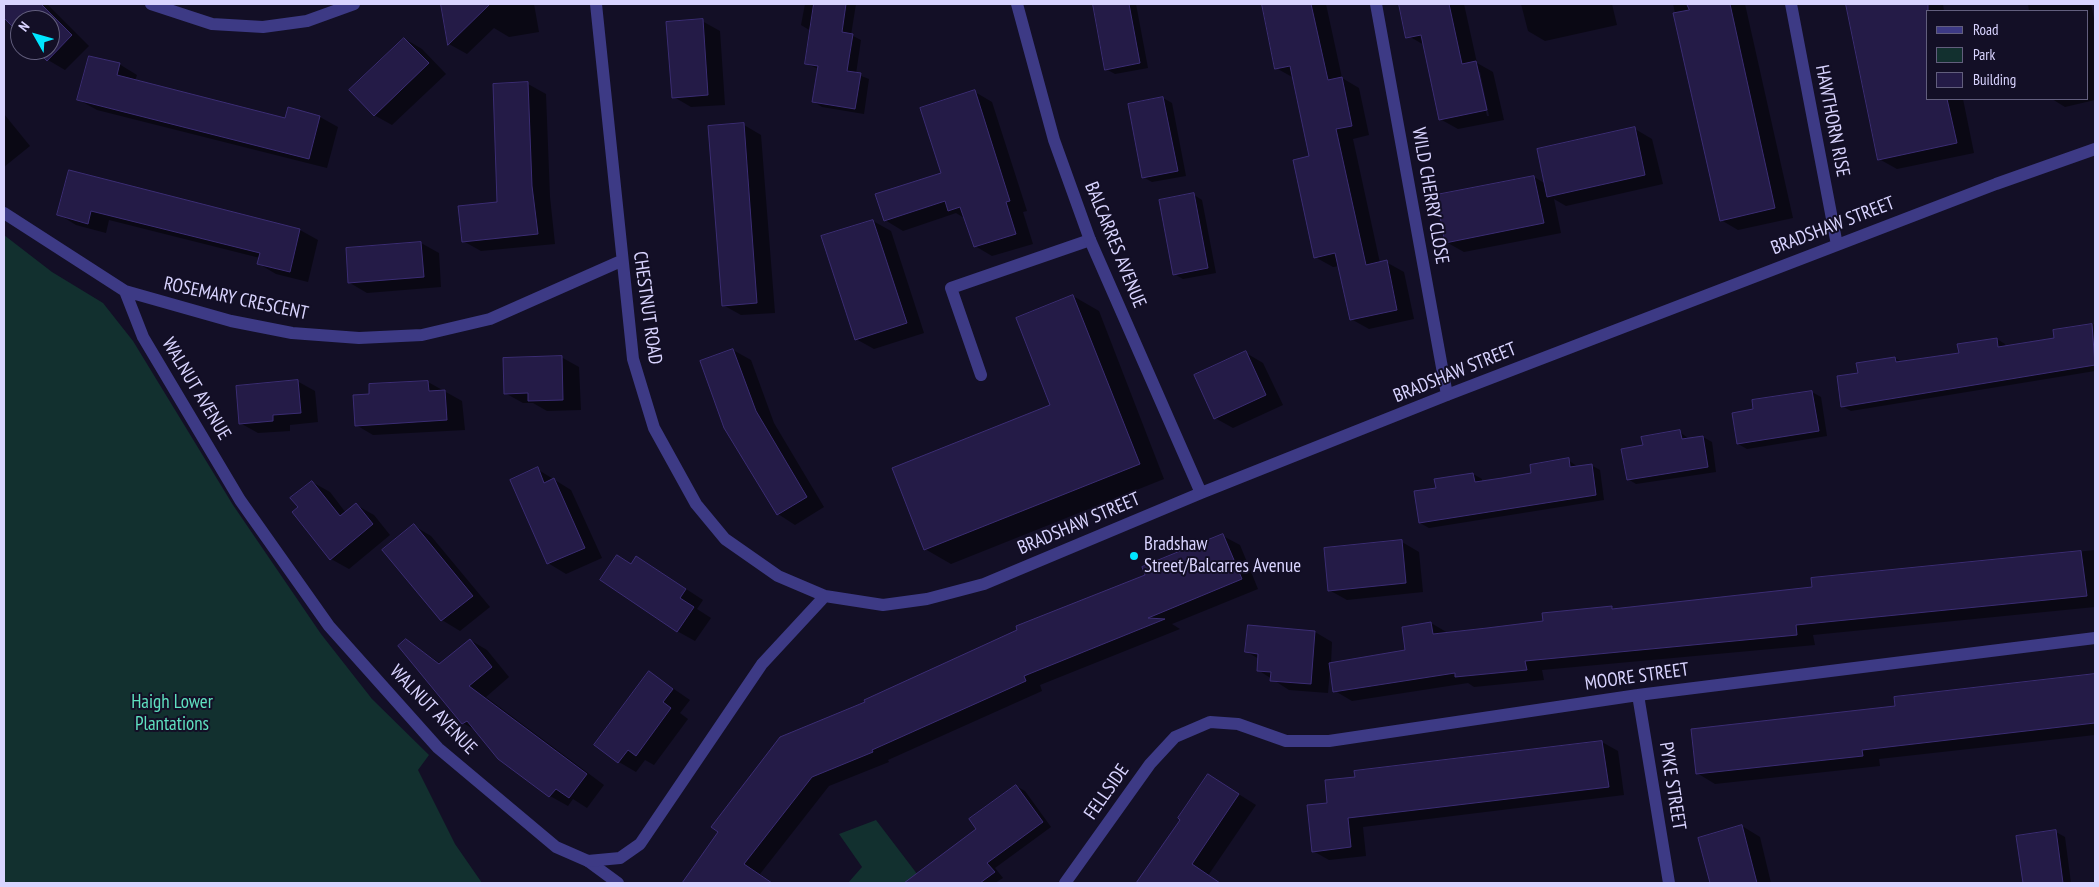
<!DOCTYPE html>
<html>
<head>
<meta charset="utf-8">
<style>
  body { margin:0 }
  #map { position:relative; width:2099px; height:887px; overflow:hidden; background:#130f26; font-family:"PT Sans Narrow",sans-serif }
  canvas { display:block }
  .frame { position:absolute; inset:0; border:5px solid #d9d4ff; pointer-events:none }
  .legend { position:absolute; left:1926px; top:10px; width:162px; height:90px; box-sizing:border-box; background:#130f26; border:1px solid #625e7d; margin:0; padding:6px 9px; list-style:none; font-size:15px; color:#d9d4ff }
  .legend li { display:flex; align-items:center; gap:10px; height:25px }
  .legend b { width:25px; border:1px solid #625e7d }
  .north { position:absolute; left:10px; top:10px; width:50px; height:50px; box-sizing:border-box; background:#130f26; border:1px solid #625e7d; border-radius:50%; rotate:308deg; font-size:14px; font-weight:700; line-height:20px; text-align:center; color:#d9d4ff }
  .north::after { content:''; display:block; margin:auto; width:18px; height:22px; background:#00e5ff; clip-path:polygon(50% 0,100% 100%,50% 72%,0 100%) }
</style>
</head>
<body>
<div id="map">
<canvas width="2099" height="887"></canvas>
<div class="frame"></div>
<ul class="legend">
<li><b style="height:6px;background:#3d3a85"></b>Road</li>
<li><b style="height:14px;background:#12302f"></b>Park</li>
<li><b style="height:14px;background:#241b47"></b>Building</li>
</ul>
<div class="north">N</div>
</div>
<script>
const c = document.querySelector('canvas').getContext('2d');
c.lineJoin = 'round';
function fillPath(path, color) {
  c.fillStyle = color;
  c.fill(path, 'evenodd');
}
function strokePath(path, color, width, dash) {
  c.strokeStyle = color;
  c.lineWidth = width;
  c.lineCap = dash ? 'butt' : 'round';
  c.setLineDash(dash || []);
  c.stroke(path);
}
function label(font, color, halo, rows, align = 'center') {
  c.font = font + ' "PT Sans Narrow",sans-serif';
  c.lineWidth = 4;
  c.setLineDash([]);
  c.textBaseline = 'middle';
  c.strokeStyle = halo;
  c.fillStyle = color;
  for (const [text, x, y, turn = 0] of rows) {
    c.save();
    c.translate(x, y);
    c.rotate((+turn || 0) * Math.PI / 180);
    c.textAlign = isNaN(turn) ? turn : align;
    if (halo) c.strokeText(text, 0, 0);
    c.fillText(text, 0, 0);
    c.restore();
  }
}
fillPath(new Path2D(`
  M4,235L52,272L103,303L133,341L233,505L321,634L372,699L429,755L418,770L455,844L482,883H4Z
  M876,820L924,883H848L862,867L839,834Z`), '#12302f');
fillPath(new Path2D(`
  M4,4H47L89,46L65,70L48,60L38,50H50V20H20V32L4,16Z
  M443,4H534L539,32L509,37L494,28L467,54L449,44Z
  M805,4H856L851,35L861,40L856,74L869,79L864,114L822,107L814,102L819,69L806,64L811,31L801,25Z
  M1094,4H1136L1148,68L1115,74L1106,69Z
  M1262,4H1326L1342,78L1359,88L1369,135L1353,139L1380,263L1386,262L1404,272L1414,319L1369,329L1351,319L1339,266L1333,267L1315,257L1311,157L1294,78L1276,68Z
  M1400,4H1464L1477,63L1493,72L1504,120L1458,129L1440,119L1424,45L1407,35ZM1477,72H1480L1489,116H1487Z
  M1521,4H1612L1617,25L1545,41L1528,31Z
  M1673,4H1745L1793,218L1738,230L1721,220Z
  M1847,4H1943L1944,11H1928V99H1963L1974,153L1897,169L1879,159Z
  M2028,4H2091L2095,23V100L2065,107L2052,99H2088V11H2029Z
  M702,21L720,31L725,105L691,107L674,97Z
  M405,39L422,49L446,74L392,125L374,115Z
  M119,64L137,75L135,81L286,119L289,109L320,117L338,127L327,168L97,110L79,100Z
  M528,84L546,94L550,197L555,244L481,251L463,241L498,203L494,85Z
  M975,92L992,102L1027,211L1023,212L1033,244L992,256L975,246L966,219L956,213L903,231L885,220L943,173Z
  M1163,98L1172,103L1186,176L1152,182L1143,177Z
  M4,114L30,146L4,167Z
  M744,125L761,135L775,313L741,315L723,305Z
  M1635,129L1652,139L1663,184L1566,206L1554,199L1561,233L1464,252L1446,242L1534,177L1546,184Z
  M70,172L300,230L318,240L308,282L276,274L259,264L260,258L109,220L106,233L76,225L58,214Z
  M1194,195L1202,200L1216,273L1183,279L1174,274Z
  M873,221L891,231L924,333L874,349L856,339Z
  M421,243L439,253L441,287L367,293L350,283Z
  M1073,296L1099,311L1164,479L951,564L925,549L1052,405Z
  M2095,324V371L1851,411L1842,406L1859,374L1895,358L1902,362L1961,354L1997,339L2005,344L2006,347L2055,339L2054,331Z
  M733,350L751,360L774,423L824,507L795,525L778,514Z
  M1246,353L1263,363L1283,405L1233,428L1215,418Z
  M561,357L579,367L581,410L547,411L533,403H523L505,393Z
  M297,381L315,391L318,422L290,425V431L258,433L240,423Z
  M428,382L462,401L465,430L373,435L356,425L371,396Z
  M1812,392L1821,397L1827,436L1747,449L1738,444L1755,410L1753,401Z
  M1680,432L1689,439L1703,437L1712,442L1716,472L1636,484L1628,479L1644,446Z
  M1568,460L1578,467L1591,465L1600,470L1604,500L1429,528L1420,523L1437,489L1473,474L1482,479V482L1532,474Z
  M537,469L571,490L602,558L566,574L548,563Z
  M312,482L330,492L346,513L356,505L374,515L390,535L349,569L331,559L300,507Z
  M414,526L431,536L490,607L460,631L442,620L384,550Z
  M1223,536L1240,545L1258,589L1172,624L1180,629L1040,685L1042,691L888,760L889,762L829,786L760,874L773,883H684L719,832L867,703L1147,575Z
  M1402,542L1419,552L1423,592L1347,600L1329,590Z
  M2095,550V607L1813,635L1815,645L1542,670L1544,680L1474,687L1468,683L1352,701L1335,691L1330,670L1328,693L1289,690L1258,670L1259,659L1247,652L1315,632L1332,642L1331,664L1407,651L1431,623L1448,633L1544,623L1612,607L1617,610L1814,588L1813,579Z
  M637,557L703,600L697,609L711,618L695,641L677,631L632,565Z
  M406,640L441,664L470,640L487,650L509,677L486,697L604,785L587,808L573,799L568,806L550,796L477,731L463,723L400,646Z
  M649,672L690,700L680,713L688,719L654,765L645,760L636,772L619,762Z
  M2095,675V735L1879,759L1880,766L1715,784L1697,773L1896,707L1895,698Z
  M1602,742L1618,751L1624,795L1363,827L1366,856L1329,860L1313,851L1328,804L1356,778Z
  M1208,775L1256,805L1203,883H1138L1182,819Z
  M1016,786L1025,791L1051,827L995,868L1003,878L995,883H932L923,871L978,829Z
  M1742,826L1760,837L1771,883H1711L1700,839Z
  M2056,832L2065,837L2071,883H2024L2018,837Z`), '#0007');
const building = new Path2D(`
  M4,4H41L72,35L47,61L36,50H50V20H20V34L4,18Z
  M441,4H490L448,45Z
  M814,4H846L842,32L853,34L847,71L861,73L855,109L812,102L818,66L805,64Z
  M1093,4H1129L1140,63L1105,70Z
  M1262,4H1311L1328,80L1342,77L1352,126L1336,129L1366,265L1387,260L1397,310L1350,320L1335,253L1314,258L1293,160L1309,156L1290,66L1275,69Z
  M1399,4H1449L1462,64L1476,61L1487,110L1439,120L1421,35L1406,38Z
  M1687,4H1730L1775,208L1720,221L1673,13L1689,10Z
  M1846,4H1928V99H1947L1957,143L1878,160Z
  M703,19L708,95L672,98L666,22Z
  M404,38L429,63L374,116L349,90Z
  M89,56L120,63L117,75L285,118L288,107L320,116L309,159L77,100Z
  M528,82L532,186L538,234L462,242L458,206L497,202L493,84Z
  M975,90L1010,201L1006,202L1016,234L974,247L960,207L948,211L945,201L884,221L875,194L941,173L920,108Z
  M1163,97L1178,171L1142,178L1128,104Z
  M744,123L757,303L722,306L708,126Z
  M1635,127L1645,175L1547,197L1537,149Z
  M69,170L300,229L290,272L257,264L260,253L91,211L88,224L57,215Z
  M1534,176L1544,223L1445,243L1436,195Z
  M1194,193L1208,268L1173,275L1159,200Z
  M873,220L907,323L855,340L821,236Z
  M421,242L424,277L348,283L346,248Z
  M1073,295L1140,464L924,550L892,468L1050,405L1016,318Z
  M2092,324L2095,365L1841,407L1837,376L1858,373L1856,363L1895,357L1896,362L1959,353L1957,344L1997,338L1998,347L2054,338L2053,330Z
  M733,349L756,411L807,497L777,515L724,428L700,361Z
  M1246,351L1266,395L1214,419L1194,375Z
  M562,356L563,400L528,401V393L504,394L503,358Z
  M298,380L301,413L273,415V421L239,424L236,386Z
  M428,381L429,391L445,390L447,420L355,426L353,395L369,394V384Z
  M1812,391L1819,431L1737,444L1732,413L1753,409L1752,400Z
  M1680,430L1682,439L1703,436L1708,467L1627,480L1621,449L1643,445L1641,437Z
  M1569,458L1570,467L1592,464L1596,495L1419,523L1414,491L1436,488L1434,479L1473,473L1475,482L1502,478L1531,473L1530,465Z
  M538,467L544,483L554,478L585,548L547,564L510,480Z
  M312,481L340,516L356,503L373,524L330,560L292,512L298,507L290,498Z
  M414,524L473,596L441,621L382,550Z
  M1223,534L1242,579L1148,618L1165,619L1024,676L1026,681L872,750L873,752L812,777L744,864L772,883H682L718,832L711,827L780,737L865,702L864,700L1017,630L1016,626L1145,575L1142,567Z
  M1402,540L1406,583L1328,591L1324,548Z
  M2081,551L2087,596L1796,625L1797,635L1525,661L1527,670L1455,677V673L1333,692L1329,663L1405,650L1402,627L1431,622L1433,634L1487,628L1543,621L1542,613L1612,606V609L1812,587L1811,578Z
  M617,555L631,564L636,556L686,589L680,598L694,607L677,632L600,580Z
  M1248,625L1315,631L1311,684L1270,681L1271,672L1257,671L1258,654L1245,652Z
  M406,639L439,664L470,639L492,667L469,686L587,774L569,798L556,789L549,797L498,759L467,721L462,724L398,646Z
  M649,671L673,689L663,702L671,708L636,756L628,750L618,763L594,745Z
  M2095,674V723L1862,750L1863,756L1696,774L1691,729L1895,706L1894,697Z
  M1602,741L1609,787L1348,818L1351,847L1312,852L1307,805L1327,803L1325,780L1355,777L1354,771Z
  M1208,774L1239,794L1192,864L1220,883H1136L1180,820L1178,818Z
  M1016,785L1043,822L987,863L995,872L980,883H904L976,829L969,819Z
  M1742,825L1757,883H1710L1698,838Z
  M2056,830L2063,883H2023L2016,836Z`);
fillPath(building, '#241b47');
strokePath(building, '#3b2d73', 1);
strokePath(new Path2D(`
  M981,375L951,288L1090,240
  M588,861L618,883`), '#3d3a85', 12);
strokePath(new Path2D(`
  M151,4L212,24L263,27L307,21L354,4
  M596,4L633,359L654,428L696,504L725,539L778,576L825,596L883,605L927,599L984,584L1201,493L1447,395L1996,184L2095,149
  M1017,4L1054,140L1090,240L1201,493
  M1376,4L1447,395
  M1791,4L1837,245
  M4,213L125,291L231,321L292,333L359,338L422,335L490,319L621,261
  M125,291L143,337L240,500L329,626L438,748L556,847L588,861L620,858L640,844L762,664L825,596
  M1638,695L1669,883
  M1065,883L1150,764L1175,737L1210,722L1238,724L1286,741H1329L1638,695L2095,638`), '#3d3a85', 12);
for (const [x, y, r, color] of [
  [1134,556,5,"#00e5ff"]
]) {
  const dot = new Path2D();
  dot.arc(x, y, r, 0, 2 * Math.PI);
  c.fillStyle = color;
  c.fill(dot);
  strokePath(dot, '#130f26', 2);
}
label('19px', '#d9d4ff', '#130f26', [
  ["HAWTHORN RISE",1832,121,79],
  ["WILD CHERRY CLOSE",1430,196,80],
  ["BRADSHAW STREET",1833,226,-21],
  ["BALCARRES AVENUE",1115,245,68],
  ["ROSEMARY CRESCENT",236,299,12],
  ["CHESTNUT ROAD",647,308,82],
  ["BRADSHAW STREET",1455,373,-22],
  ["WALNUT AVENUE",196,389,59],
  ["BRADSHAW STREET",1079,524,-23],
  ["MOORE STREET",1637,677,-8],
  ["WALNUT AVENUE",433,710,46],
  ["PYKE STREET",1672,786,81],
  ["FELLSIDE",1107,792,-55]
]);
label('19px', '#d9d4ff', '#130f26', [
  ["Bradshaw",1144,545],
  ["Street/Balcarres Avenue",1144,567]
], 'left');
label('19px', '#5fe0c0', '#130f26', [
  ["Haigh Lower",172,703],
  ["Plantations",172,725]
]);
</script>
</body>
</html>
